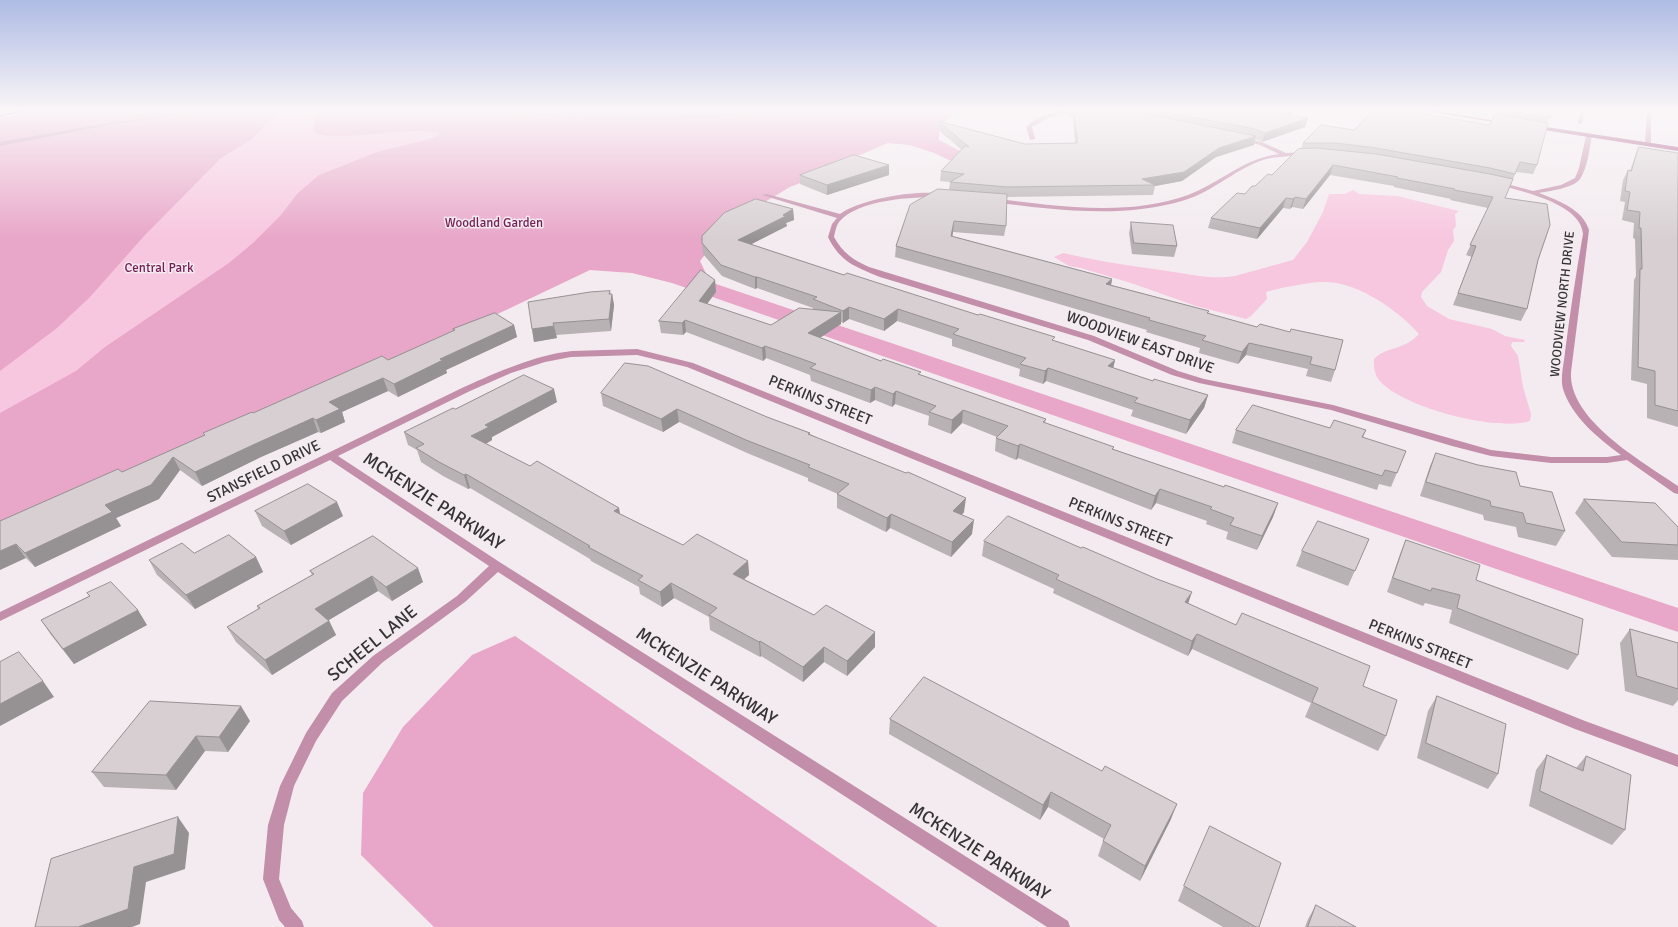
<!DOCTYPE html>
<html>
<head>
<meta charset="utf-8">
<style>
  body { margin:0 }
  canvas { display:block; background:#f3ebef }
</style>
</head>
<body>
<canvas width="1678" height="927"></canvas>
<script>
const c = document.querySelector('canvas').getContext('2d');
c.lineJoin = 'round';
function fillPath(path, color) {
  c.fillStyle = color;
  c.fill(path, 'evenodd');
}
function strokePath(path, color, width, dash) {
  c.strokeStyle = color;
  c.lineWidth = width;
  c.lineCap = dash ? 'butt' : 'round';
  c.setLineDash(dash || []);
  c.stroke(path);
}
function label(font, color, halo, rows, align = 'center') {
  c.font = font + ' Signika,sans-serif';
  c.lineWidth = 3;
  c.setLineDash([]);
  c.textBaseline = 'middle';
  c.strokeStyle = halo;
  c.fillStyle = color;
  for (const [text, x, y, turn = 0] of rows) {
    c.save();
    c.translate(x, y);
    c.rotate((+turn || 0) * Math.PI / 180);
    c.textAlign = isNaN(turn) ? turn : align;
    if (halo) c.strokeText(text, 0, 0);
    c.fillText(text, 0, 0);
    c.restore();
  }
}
fillPath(new Path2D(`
  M40,110H957L939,127V140L968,155L951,161L934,153L910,145L888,143L839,164L823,174L790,187L758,206L718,238L700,261L710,282L1678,608V632L672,283L632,273L590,270L504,311L405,356L0,526V118Z
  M515,636L938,927H434L361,855L363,793L403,727L472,655Z`), '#e8a6c8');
fillPath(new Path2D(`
  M281,110H319L315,115L313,130C324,147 415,123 440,134L430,139L380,151L319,175L297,194L281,215L253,243L229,263L105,347L76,371L0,413V371L57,328L90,297L144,236L221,158L252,139Z
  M1353,190L1360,194L1397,196L1459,211L1455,214L1456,226L1453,230L1454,241L1448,250L1441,272L1422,292L1421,297L1427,306L1449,319L1492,329L1505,336L1525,340L1524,342H1512L1511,346L1518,356L1523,387L1531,414L1530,421C1496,432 1401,407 1379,380C1374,374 1374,366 1374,359C1385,347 1405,350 1419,334C1399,311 1359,283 1327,282C1313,281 1279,288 1266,292L1267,299L1251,316L1246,319L1196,306L1134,284L1081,268L1069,266L1054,257L1063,253C1097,261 1132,266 1167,271C1189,274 1213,280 1235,276L1293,260L1307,242L1323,212L1329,194H1345Z`), '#f7c6df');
fillPath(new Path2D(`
  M197,110H212L109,125L0,146V142L109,123Z
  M490,110H507L564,116L636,118L781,110L707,118L636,120L564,118Z
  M1067,110H1086L1050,117L1032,127L1035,139L1030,140L1026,127C1037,116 1052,112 1067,110Z
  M1456,110H1461L1456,117L1454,116Z
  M1581,110H1585L1582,123L1580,124L1578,123Z
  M1647,110H1651V144L1648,146L1645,144Z
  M1589,134L1592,136C1589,149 1588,167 1580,179C1574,188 1549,191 1539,193C1557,200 1583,209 1589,230L1571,372C1568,420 1643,462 1678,486V494L1674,493L1627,460L1607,463H1551L1491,456L1452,446L1331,410L1199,383L1172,375L1088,340L880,277C856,267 840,262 828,237L832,224L837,218L762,195L767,194L840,214C860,199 918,189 943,194L944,195L941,197C913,197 858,199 839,222C836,226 835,232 834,237C842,252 853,260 869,267L1094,336L1178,371L1204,379L1333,405L1491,450L1551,457H1607L1621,455C1598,438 1572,417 1563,389C1560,377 1564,364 1565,352C1570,313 1576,273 1583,234C1581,207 1535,195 1514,189C1507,187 1498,187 1493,183L1496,181L1533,191L1561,185L1575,178L1579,168L1586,136Z
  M1241,136L1264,143L1286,153L1305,152L1308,154L1305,156C1290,156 1274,156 1260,161C1233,171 1212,192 1185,200C1123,219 1055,210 992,202L989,200L992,198C1054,206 1128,217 1188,195C1220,183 1244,158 1279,154L1260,145L1239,139V137Z
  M637,349L693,363L1585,721L1678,755V767L1575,729L687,367L637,355L571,357L545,362L511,373L470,391L338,456L501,563L1068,921L1070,927H1047L498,572L465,602L383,662L342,701L316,741L294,786L284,825L279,879L291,908L302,921L304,927H285L279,920L263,879L268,825L280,786L306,733L332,693L373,656L457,596L489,566L330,460L0,621V612L464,387C498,372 535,355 572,351C594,350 615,350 637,349Z`), '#c38eaa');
fillPath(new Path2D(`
  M22,110H33L0,117V115Z
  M1419,110H1432L1508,123L1506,124Z
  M1533,125L1678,147V151L1531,128V126Z`), '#973871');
fillPath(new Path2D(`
  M1067,110H1296L1290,115L1308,118L1305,127L1262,142L1255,139L1254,145L1216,157L1182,181L1155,186L1153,195L1006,197V226L1004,236L953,232L952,236L1112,279L1111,285L1209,311L1208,314L1257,327L1335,370L1331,382L1306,376L1308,369L1246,355L1238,364L1199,353L1200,348L1146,332L1147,330L1008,289L895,257L896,246L949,190L950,182L940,181L941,171L962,150L937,129L938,121L1025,144L1075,143L1073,118L1066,115Z
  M1497,110H1551L1547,122L1537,165L1533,174L1516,172L1505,198L1538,260L1527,309L1521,321L1453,305L1472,257L1466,255L1488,208L1450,200L1451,199L1394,187V186L1330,175L1303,209L1292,207L1290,209L1283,208L1257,239L1208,228L1211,218L1255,186L1272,175L1301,149L1303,143L1423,112L1421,114L1490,125Z
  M1639,147L1678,153V427L1647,418V384L1631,380L1634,280L1636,276L1635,239L1633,238L1634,223L1622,220L1625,202L1620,201L1623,180L1628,170L1630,171L1635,156Z
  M800,175H889L827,195L800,184Z
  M793,209L794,220L786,223L787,226L751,244L844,275L1115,360L1113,368L1153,381L1208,395L1204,408L1186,434L1131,416L1133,410L1046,381L1043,384L1019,376L1020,369L952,346V339L897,321L884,331L849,319L843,323L841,322V324L820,338L881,361L1046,419L1045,423L1114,447L1113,449L1224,487L1278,503L1273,517L1257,550L1226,539L1228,532L1206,524L1207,521L1156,503L1151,510L1018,458L1016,460L995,451L996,438L997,437L962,423L951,434L928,425L929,416L895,404L892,407L875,400L870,403L811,381L810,375L766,358L763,361L686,332L683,335L661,333L659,321L715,280L716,292L707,304L771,325L813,309V308L757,288L755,289L722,276L703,254L702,243Z
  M1131,222L1177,246L1174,257L1132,254L1129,233Z
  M610,291V294H612L614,305L611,331L556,335L557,338L534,342L532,329Z
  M514,325L517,337L446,370L447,373L398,397L388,391L342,412L345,422L321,433L318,432L261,457L202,486L180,470L159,499L116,518L121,526L35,567L26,558L0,521L122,472L204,435L203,433L388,360L453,331V329Z
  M601,393L767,417L810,433V434L964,512L962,515L972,534L951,557L890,528L886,532L837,508V494H838L808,481V478L747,453L679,422L663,432L603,406Z
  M557,402L492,437V440L486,444L530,466L619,508L620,514L683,545L748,561L749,575L744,579L814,615L875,632V647L847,676L824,662L803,682L761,656L760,657L710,630L709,617L674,598L662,607L640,594L639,587L591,561L590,559L470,488L468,489L443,476L421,462L417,450L408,445L404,432L455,409Z
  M1330,428L1366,430L1363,438L1406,451L1391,487L1379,484L1377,490L1232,443L1236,430Z
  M1436,453L1520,486L1565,531L1556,546L1518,537L1516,527L1484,520L1483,515L1420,496L1430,466Z
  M1584,499L1678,527V560L1612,557L1575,513Z
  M255,511L343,516L291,545L262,526Z
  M373,536L423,582L392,601L378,591L329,620L336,635L272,675L236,642L227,627L258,609L257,606L312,575L310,571Z
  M1369,539L1348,586L1296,566L1302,551Z
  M1406,540L1476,580L1578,655L1568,670L1449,623L1452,610L1425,603L1423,606L1387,592L1400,554Z
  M984,541L1188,604L1363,686L1386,736L1378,751L1305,717L1311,703L1192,649L1188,656L1053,593L1054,589L982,556Z
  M194,553L256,557L263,572L195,609L157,575L149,560Z
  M87,593L147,625L74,664L51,635L41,620L89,596Z
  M1630,629L1678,643V700L1673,706L1625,691L1620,643Z
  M1437,696L1498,774L1488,789L1417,758L1428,711Z
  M150,701L250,721L228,752L205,751L176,790L104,787L92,772Z
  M890,719L1171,819L1140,881L1098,856L1103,841L1104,839L1048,807L1040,820L889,734Z
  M1547,755L1576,768L1586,756L1625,830L1612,845L1529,806L1536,770Z
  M1184,886L1259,927H1223L1178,901Z
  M1316,905L1356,927H1305L1308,919Z`), '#b9b2b5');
fillPath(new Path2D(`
  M1287,110H1296L1280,123L1282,114Z
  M1421,110H1423L1416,122L1419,113Z
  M1308,118L1305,127L1262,142L1265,133Z
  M1256,136L1254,145L1216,157L1182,181L1155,186V185L1142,179L1219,148Z
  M889,165V175L827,195V185Z
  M1333,165L1330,175L1303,209L1306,199Z
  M1295,197L1292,207L1290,209L1293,199Z
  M1286,198L1283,208L1257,239L1260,228Z
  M793,209L794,220L786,223L787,226L738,251V240Z
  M954,221L953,232L951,247V236Z
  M755,277H757V288L755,289Z
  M1112,279L1110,291L1106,284Z
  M715,280L716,292L700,313L699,301Z
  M610,291L611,300L612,294L614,305L611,331L609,319Z
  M849,307V319L843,323V311Z
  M898,309L897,321L884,331V319Z
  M841,312V324L809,345L808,333Z
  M685,320L686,332L683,335L682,323Z
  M514,325L517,337L446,370L447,373L398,397L394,384L440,359Z
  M554,326L557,338L534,342L532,329Z
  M1249,343L1246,355L1238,364L1242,352Z
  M765,346L766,358L763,361L762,348Z
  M1115,360L1112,373L1108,366Z
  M1048,368L1046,381L1043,384L1045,371Z
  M383,378L388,391L342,412L345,422L321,433L316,420L329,402Z
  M875,387V400L870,403L871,390Z
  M554,389L557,402L492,437V440L475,450L471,436L485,425Z
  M896,391L895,404L892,407L893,394Z
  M1208,395L1204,408L1186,434L1190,420Z
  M677,409L679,422L663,432L661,419Z
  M963,410L962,423L951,434L952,420Z
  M313,418L318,432L261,457L202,486L195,472L255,444Z
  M1020,444L1018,458L1016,460L1018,446Z
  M173,457L180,470L159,499L116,518L121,526L35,567L25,553L105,505Z
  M466,474L470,488L468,489L464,475Z
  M1160,489L1156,503L1151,510L1155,496Z
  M966,498L964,512L952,525L953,511Z
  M337,502L343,516L291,545L284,531Z
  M1278,503L1273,517L1257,550L1262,536Z
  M619,508L621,522L614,511Z
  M891,514L890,528L886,532L887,518Z
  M974,520L972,534L951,557L952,542Z
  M16,544L26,558L0,570V551Z
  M256,557L263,572L195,609L186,595Z
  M748,561L749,575L734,588L733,574Z
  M418,568L423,582L392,601L386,587Z
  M372,576L378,591L322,624L315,609Z
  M671,583L674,598L662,607L660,592Z
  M1192,592L1187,607L1185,602Z
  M138,610L147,625L74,664L63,649Z
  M329,621L336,635L272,675L265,660Z
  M875,632V647L847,676V661Z
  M1197,634L1192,649L1188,656L1192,641Z
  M760,641L761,656L760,657L759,642Z
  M824,647V662L803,682V667Z
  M43,681L54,697L0,726V704Z
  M241,706L250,721L228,752L219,737Z
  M196,736L205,751L176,790L166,775Z
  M1051,792L1048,807L1040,820L1043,805Z
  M1177,804L1171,819L1140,881L1145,866Z
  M178,817L189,833L185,869L146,882L140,924L132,927H78L134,867Z`), '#969193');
const building = new Path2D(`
  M1074,110H1137L1147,114L1256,136L1219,148L1184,172L1142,179L1155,185L1007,187L950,182L964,174L941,171L965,146L969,147L938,121L1025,144L1077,143Z
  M1155,110H1287L1282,114L1308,118L1265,133L1255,129Z
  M1374,110H1421L1419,113L1490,125L1495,114L1548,123L1537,165L1520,162L1515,174L1490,168L1376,148L1336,143H1303L1321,125L1354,130Z
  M1505,110H1551L1550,117Z
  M1639,147L1678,153V411L1655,405V371L1638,367L1640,269H1642L1641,228H1639L1640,212L1627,210L1630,192L1625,191L1628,170L1631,171Z
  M1316,148L1376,154L1490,174L1513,179L1505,198L1547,204L1550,225L1538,260L1527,309L1458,293L1476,246L1470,245L1493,197L1454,190L1455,189L1397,178L1398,177L1333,165L1306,199L1295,197L1293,199L1286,198L1260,228L1211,218L1237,193L1245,194L1252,186H1255L1268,174L1272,175L1298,149Z
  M854,155L889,165L827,185L800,175Z
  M938,189L1007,194L1006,226L954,221L951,236L1112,279L1106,284L1209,311L1207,313L1257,327L1260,324L1290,332L1291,329L1343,340L1335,370L1310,364L1312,357L1249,343L1242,352L1202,340L1206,336L1149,320L1150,318L1009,277L896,246L910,205Z
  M756,199L793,209L783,215L786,216L738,240L844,275L847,273L978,315L980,314L1055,337L1052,340L1115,360L1108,366L1153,381L1154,379L1208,395L1190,420L1134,402L1138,398L1048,368L1045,371L1020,364L1026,358L953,334L959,329L898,309L884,319L849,307L843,311L813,299L817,297L757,277H755L721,265L702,243V236L724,213Z
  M1131,222L1173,225L1177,246L1134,243Z
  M701,270L715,280L699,301L771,325L799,308L841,312L808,333L881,361L883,359L921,372L918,374L1046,419L1043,422L1114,447L1112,449L1224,487L1225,485L1278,503L1262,536L1230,525L1234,518L1210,509L1212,507L1160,489L1155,496L1020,444L1018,446L996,438L1008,426L963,410L952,420L929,412L936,406L896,391L893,394L875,387L871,390L810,368L816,364L765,346L762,348L685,320L682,323L659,321Z
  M610,291L609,294H612L609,319L553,323L554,326L532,329L528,302L590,292Z
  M495,313L514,325L440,359L443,360L394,384L383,378L329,402L340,409L316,420L313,418L255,444L195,472L173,457L151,485L105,505L112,512L25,553L16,544L0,551V521L118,469L122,472L205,435L203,433L252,412L253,413L382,356L388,360L455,330L453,329Z
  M625,363L648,366L767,417L810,433L808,434L906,473L908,472L966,498L953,511L974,520L952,542L891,514L887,518L837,494L849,484L808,467L810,465L746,440L677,409L661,419L601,393Z
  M524,375L554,389L485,425L489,427L471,436L530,466L537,461L619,508L614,511L683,545L697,534L748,561L733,574L814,615L826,605L875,632L847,661L824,647L803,667L760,641L759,642L709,615L717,608L671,583L660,592L638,580L643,576L588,547L590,546L466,474L464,475L439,462L416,448L424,444L404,432L453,408L455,409Z
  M1253,405L1330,428L1334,420L1366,430L1362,437L1406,451L1397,473L1385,470L1382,476L1236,430Z
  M1436,453L1478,465L1516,472L1520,486L1552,492L1565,531L1526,523L1523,513L1491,506L1490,501L1426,482Z
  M308,484L337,502L284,531L255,511Z
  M1584,499L1655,503L1678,527V545L1622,542Z
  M1008,516L1081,548L1083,547L1157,579L1192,592L1185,602L1236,625L1242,613L1370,666L1363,686L1397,700L1386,736L1312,702L1318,688L1197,634L1192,641L1056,579L1059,575L984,541Z
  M1318,521L1369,539L1355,571L1302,551Z
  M229,535L256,557L186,595L149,560L182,543L194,553Z
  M373,536L418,568L386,587L372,576L315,609L329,621L265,660L227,627L260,608L257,606L314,574L310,571Z
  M1406,540L1480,565L1476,580L1583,619L1578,655L1457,608L1460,595L1432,588L1431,591L1393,578Z
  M111,582L138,610L63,649L41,620L90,596L87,593Z
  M1630,629L1678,643V689L1637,676Z
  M19,652L43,681L0,704V662Z
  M924,677L1102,771L1105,766L1177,804L1145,866L1103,841L1111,825L1051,792L1043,805L890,719Z
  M1437,696L1506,724L1498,774L1426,743Z
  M150,701L241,706L219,737L196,736L166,775L92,772Z
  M1547,755L1583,771L1586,756L1631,775L1625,830L1540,791Z
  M178,817L174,854L134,867L128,909L78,927H35L51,859Z
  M1210,826L1281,863L1259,927H1256L1184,886Z
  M1316,905L1356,927H1308Z`);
fillPath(building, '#d7cfd2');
strokePath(building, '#969193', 1);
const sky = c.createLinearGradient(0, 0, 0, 240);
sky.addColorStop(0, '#aebbe4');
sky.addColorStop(0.46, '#faf6f8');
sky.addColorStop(1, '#faf6f800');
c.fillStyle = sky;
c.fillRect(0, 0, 1678, 240);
label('13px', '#751c54', '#f3ebef', [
  ["Woodland Garden",494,224],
  ["Central Park",159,269]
]);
label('13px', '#353234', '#f3ebef', [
  ["WOODVIEW NORTH DRIVE",1563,304,-84]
]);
label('15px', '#353234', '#f3ebef', [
  ["WOODVIEW EAST DRIVE",1140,343,20],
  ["PERKINS STREET",820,401,22],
  ["STANSFIELD DRIVE",264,472,-26],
  ["PERKINS STREET",1120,523,22],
  ["PERKINS STREET",1420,645,22]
]);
label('18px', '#353234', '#f3ebef', [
  ["MCKENZIE PARKWAY",433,502,33],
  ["SCHEEL LANE",373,644,-39],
  ["MCKENZIE PARKWAY",706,677,33],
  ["MCKENZIE PARKWAY",979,852,33]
]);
</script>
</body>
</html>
